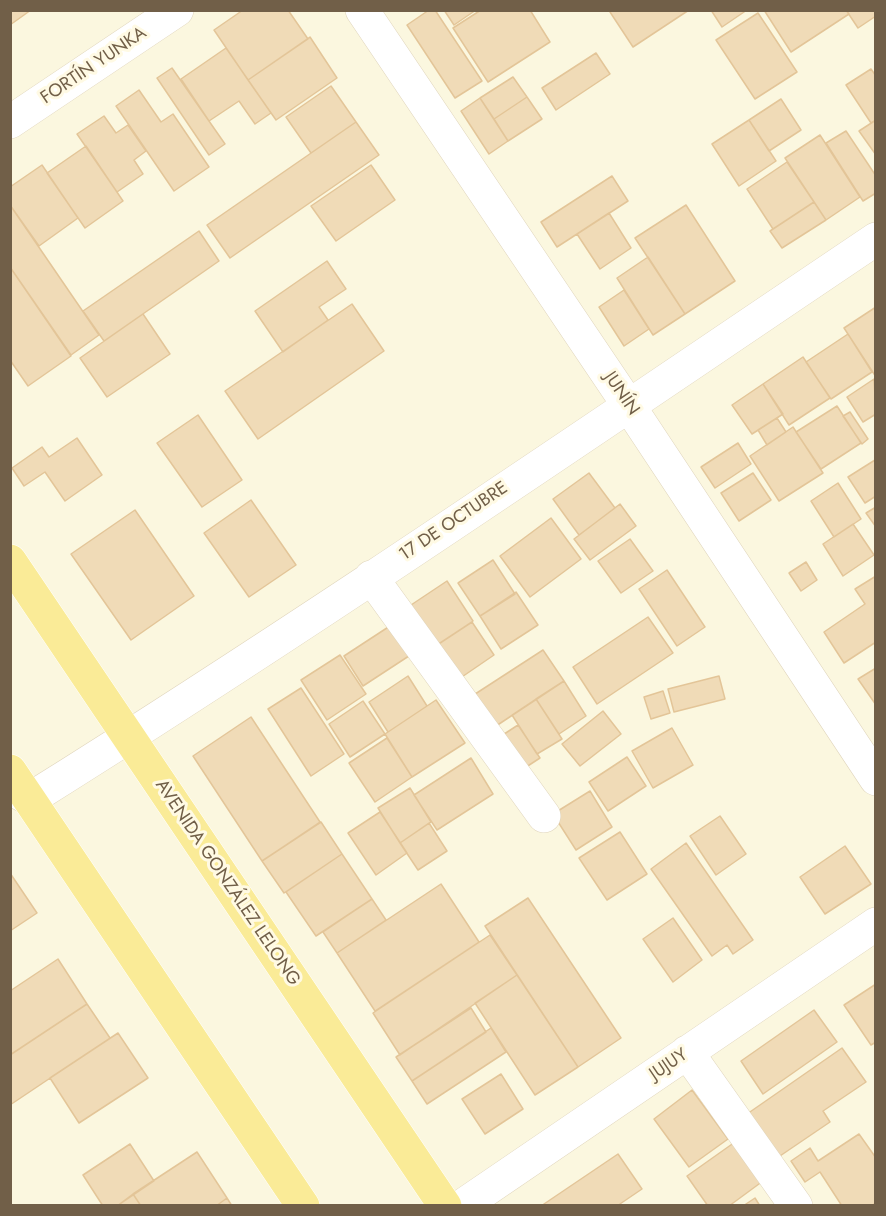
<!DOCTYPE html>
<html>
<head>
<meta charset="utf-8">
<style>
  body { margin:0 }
  #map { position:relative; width:886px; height:1216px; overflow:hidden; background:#fbf7df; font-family:Jost,sans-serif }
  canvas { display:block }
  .frame { position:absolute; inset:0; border:12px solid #715f48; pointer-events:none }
</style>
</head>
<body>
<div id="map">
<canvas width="886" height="1216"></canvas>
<div class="frame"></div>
</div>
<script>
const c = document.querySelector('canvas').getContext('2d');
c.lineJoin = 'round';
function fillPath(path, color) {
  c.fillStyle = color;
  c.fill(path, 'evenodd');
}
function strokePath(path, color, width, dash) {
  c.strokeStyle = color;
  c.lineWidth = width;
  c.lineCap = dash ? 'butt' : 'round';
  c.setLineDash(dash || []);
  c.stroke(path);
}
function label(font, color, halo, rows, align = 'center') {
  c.font = font + ' Jost,sans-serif';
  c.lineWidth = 6;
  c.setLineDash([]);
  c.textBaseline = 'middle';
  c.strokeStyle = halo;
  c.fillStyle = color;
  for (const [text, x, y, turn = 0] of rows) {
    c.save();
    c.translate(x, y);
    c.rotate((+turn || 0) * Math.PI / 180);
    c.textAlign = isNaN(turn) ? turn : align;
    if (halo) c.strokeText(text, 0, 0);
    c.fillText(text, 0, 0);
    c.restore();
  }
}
const building = new Path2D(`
  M10,10H31L10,25Z
  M243,10H288L308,39L248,80L214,30Z
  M429,10H435L482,81L455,98L407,25Z
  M444,10H476L454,25Z
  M481,10H530L550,42L488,82L453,28Z
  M612,10H689L633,47L610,12Z
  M711,10H747L722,27Z
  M764,10H846L849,14L791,52Z
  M846,10H876V16L858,28Z
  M758,13L797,72L755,99L716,40Z
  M310,37L337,78L276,120L248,80Z
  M226,48L271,113L255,124L239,101L209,121L181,79Z
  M596,53L610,74L556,110L542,88Z
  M172,68L225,144L209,155L157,78Z
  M871,69L876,76V120L871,123L846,85Z
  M513,77L527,97L494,119L480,98Z
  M331,86L356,122L311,153L286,117Z
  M139,90L161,122L173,114L209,167L174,191L116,106Z
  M527,97L542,119L508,141L494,119Z
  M480,98L508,141L489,154L461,111Z
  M781,99L801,130L769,151L749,120Z
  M104,116L116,133L128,125L146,151L134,160L143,174L117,192L77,134Z
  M749,120L776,161L739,186L712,144Z
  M876,120V155L859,131Z
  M356,122L379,155L230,258L207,225Z
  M846,131L876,176V193L863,201L826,143Z
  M820,135L860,197L826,220L785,158Z
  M86,146L123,201L85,228L47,173Z
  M787,162L814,202L773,229L747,189Z
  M42,165L78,218L39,246L10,205V187Z
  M371,165L395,200L336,241L311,206Z
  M612,176L628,201L557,247L541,222Z
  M814,202L826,220L782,248L770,231Z
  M10,205L99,335L71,355L10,267Z
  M686,205L735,281L685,314L635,238Z
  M609,213L631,248L600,269L577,234Z
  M199,231L219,261L104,341L83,311Z
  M648,257L685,314L653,335L617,278Z
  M327,261L346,289L319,307L328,320L283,352L255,311Z
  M10,267L71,356L28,386L10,360Z
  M624,290L649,329L624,346L599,307Z
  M352,304L384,351L258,439L225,391Z
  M876,307V377L844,328Z
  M143,314L170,354L107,397L80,358Z
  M848,334L872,372L831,399L806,362Z
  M803,357L830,398L789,425L763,384Z
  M874,379L876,414L863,422L847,397Z
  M763,384L783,414L752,434L732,405Z
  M837,406L861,443L821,469L796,432Z
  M850,412L868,439L862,444L843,416Z
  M198,415L242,480L202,507L157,443Z
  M777,418L786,432L767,445L758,430Z
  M793,427L823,473L779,501L750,456Z
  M77,438L102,475L65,501L45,472L24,486L12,468L42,447L49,457Z
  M738,443L751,464L715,488L701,467Z
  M875,460L876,496L865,503L848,477Z
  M589,473L615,508L579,535L553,499Z
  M753,473L771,500L739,521L721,493Z
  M838,483L861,519L834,537L811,501Z
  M251,500L296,565L249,597L204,533Z
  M620,504L636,526L590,560L574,539Z
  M876,507V527L866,513Z
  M135,510L194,596L131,640L71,554Z
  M551,518L581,559L530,597L500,556Z
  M853,524L874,555L843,576L823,544Z
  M630,539L653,571L621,593L598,561Z
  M493,560L515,594L480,616L458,583Z
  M806,562L817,580L801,591L789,573Z
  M667,570L705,627L677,646L639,589Z
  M876,576V642L844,663L824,632L865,604L855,589Z
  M447,581L473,621L434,647L408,607Z
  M516,592L538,625L501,649L480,616Z
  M648,617L673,653L597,704L573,667Z
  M396,622L415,652L363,686L344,656Z
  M472,622L494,655L456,681L434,647Z
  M543,650L564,681L490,730L469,698Z
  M340,655L366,694L327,720L301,680Z
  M876,668V705L858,679Z
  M408,676L427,706L388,732L369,702Z
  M719,676L725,699L674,712L668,689Z
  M564,681L586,716L559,734L536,699Z
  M301,688L344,754L311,776L268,709Z
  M663,691L670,713L651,719L644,697Z
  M536,699L562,739L537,754L512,715Z
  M436,700L465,743L412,777L385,734Z
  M363,701L385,734L350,757L329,724Z
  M603,711L621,734L580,766L562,744Z
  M251,717L320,822L262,861L193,756Z
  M518,725L540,758L517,773L495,740Z
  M672,728L693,765L653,788L632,751Z
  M387,738L412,777L375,802L349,763Z
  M627,757L646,786L608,811L589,782Z
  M471,758L493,794L437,830L414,795Z
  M410,788L431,822L400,843L378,808Z
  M590,791L612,827L576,850L553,814Z
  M380,812L407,853L376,875L348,833Z
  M720,816L746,854L716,875L690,836Z
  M321,822L342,854L284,893L262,861Z
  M429,823L447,851L418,870L400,843Z
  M620,832L647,874L607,900L579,858Z
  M686,843L753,940L733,954L727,945L712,956L651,869Z
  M845,846L871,884L825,914L800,877Z
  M342,854L372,899L316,936L286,892Z
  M10,873L37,913L10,931Z
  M441,884L479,942L375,1011L337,953Z
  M528,898L621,1038L578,1067L485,926Z
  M372,899L386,920L337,953L323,932Z
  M673,918L702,960L673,982L643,939Z
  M490,935L517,975L400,1055L373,1013Z
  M58,959L87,1004L10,1055V991Z
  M517,975L578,1067L535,1095L475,1003Z
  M876,984V1042L871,1045L844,1005Z
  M87,1004L110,1038L10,1105V1055Z
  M471,1008L486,1032L412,1081L396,1057Z
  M814,1010L837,1042L763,1094L741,1061Z
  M491,1028L506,1052L427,1104L412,1081Z
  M118,1033L148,1078L79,1123L50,1078Z
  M842,1048L866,1082L823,1111L830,1122L777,1158L747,1114Z
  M501,1074L523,1109L485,1134L462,1099Z
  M692,1090L728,1139L689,1167L654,1119Z
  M859,1134L876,1158V1203L871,1206H842L820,1172L805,1182L791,1161L810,1148L818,1161Z
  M735,1142L763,1181L729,1206H708L687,1176Z
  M130,1144L154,1181L117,1206H103L83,1175Z
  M197,1152L227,1198L216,1206H141L133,1194Z
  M618,1154L642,1189L617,1206H541Z
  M133,1194L141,1206H117Z
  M227,1198L232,1206H216Z
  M755,1198L760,1206H743Z`);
fillPath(building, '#f0dbb7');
strokePath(building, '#e3c598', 1.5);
const minor = new Path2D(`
  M362,10L629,406L876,779
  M10,122L177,10
  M371,577L544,816
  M10,788L30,799C316,620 595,428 876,239
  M687,1052L796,1206
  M462,1206L876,924`);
const major = new Path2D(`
  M10,561L445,1206
  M10,771L303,1206`);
strokePath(minor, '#dfd4bb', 34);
strokePath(major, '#fff', 34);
strokePath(minor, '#fff', 33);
strokePath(major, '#faeb97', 33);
label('18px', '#715f48', '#fffae4', [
  ["FORTÍN YUNKA",94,66,-34],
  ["JUNÍN",621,394,56],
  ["17 DE OCTUBRE",454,522,-34],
  ["AVENIDA GONZÁLEZ LELONG",227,883,56],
  ["JUJUY",669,1065,-34]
]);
</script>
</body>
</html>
